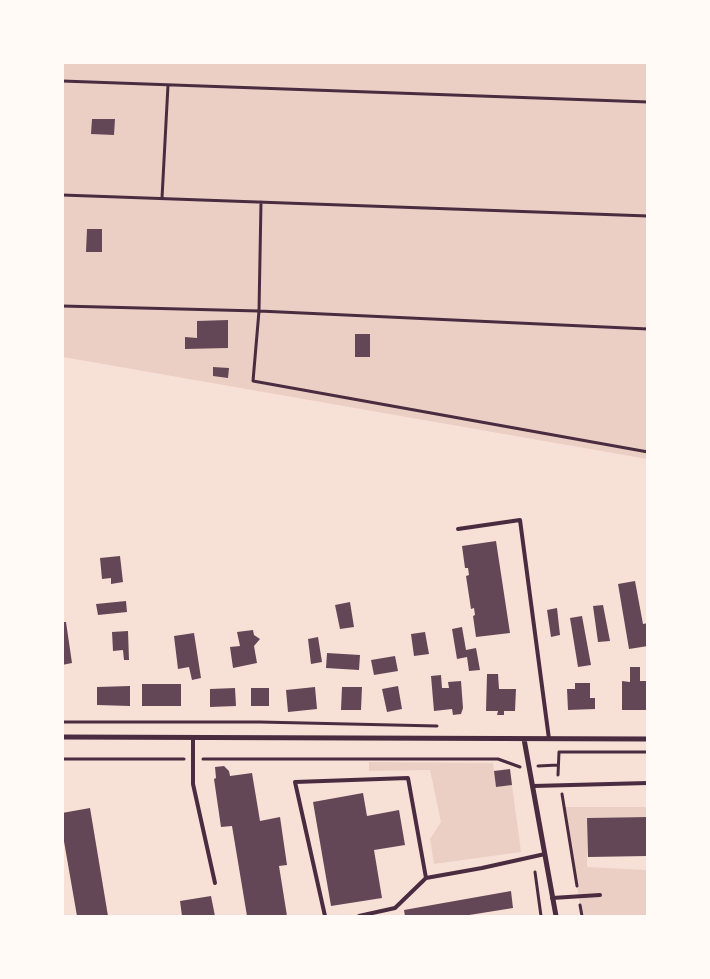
<!DOCTYPE html>
<html>
<head>
<meta charset="utf-8">
<style>
  body { margin:0 }
  #map { position:relative; width:710px; height:979px; overflow:hidden; background:#f7e1d7; font-family:Signika,sans-serif }
  canvas { display:block }
  .frame { position:absolute; inset:0; border:64px solid #fffaf5; pointer-events:none }
</style>
</head>
<body>
<div id="map">
<canvas width="710" height="979"></canvas>
<div class="frame"></div>
</div>
<script>
const c = document.querySelector('canvas').getContext('2d');
c.lineJoin = 'round';
function fillPath(path, color) {
  c.fillStyle = color;
  c.fill(path, 'evenodd');
}
function strokePath(path, color, width, dash) {
  c.strokeStyle = color;
  c.lineWidth = width;
  c.lineCap = dash ? 'butt' : 'round';
  c.setLineDash(dash || []);
  c.stroke(path);
}
fillPath(new Path2D(`
  M62,63H647V459L63,357Z
  M369,762L493,763L496,787L512,785L521,852L434,864L430,839L441,822L430,770L369,771Z
  M564,807H647V817L587,818V867L647,870V916H582Z`), '#ebcfc5');
fillPath(new Path2D(`
  M92,119H115L114,135L91,134Z
  M87,229H102V252H86Z
  M228,320V348L185,349V337L197,338V321Z
  M355,334H370V357H355Z
  M213,367L229,368L228,378L213,376Z
  M496,541L510,633L476,637L473,616L475,615L474,608L471,609L466,576L469,575L468,568H465L462,546Z
  M120,556L123,582L111,584V578L102,579L100,558Z
  M635,581L643,624L648,623V646L629,649L618,584Z
  M126,601L127,612L98,615L96,604Z
  M350,602L354,627L340,629L335,605Z
  M603,605L610,641L598,642L593,606Z
  M557,608L560,635L551,637L547,610Z
  M582,616L591,665L578,667L570,618Z
  M62,622H66L72,663L62,665Z
  M462,627L466,650L476,648L480,670L469,671L467,657L457,659L452,629Z
  M253,630L254,635L260,639L254,646L257,663L233,668L230,647L240,646L237,632Z
  M128,631L129,660H124L123,650L113,651L112,632Z
  M425,632L429,654L414,656L411,634Z
  M194,633L201,678L192,680L189,667L178,669L174,636Z
  M318,637L322,662L311,664L308,639Z
  M327,653L360,655L359,670L326,668Z
  M395,656L398,671L374,675L371,660Z
  M630,667H640V681H648V710H622V681L630,682Z
  M487,674H498L499,689H516L515,711H504V715H497L498,711H486Z
  M441,675L442,688H449L448,682L461,681L463,708L461,714L453,715L452,709L434,711L431,676Z
  M575,683H590V698H595V709L568,710L567,689H575Z
  M142,684H181V706H142Z
  M130,686V706L97,705V687Z
  M398,686L402,709L387,712L382,689Z
  M315,687L317,709L288,712L286,690Z
  M342,687H362L361,710H341Z
  M235,688L236,706L210,707V689Z
  M251,688H269V706H251Z
  M224,766L229,771L230,776L252,773L260,821L280,817L287,865L279,866L287,916H247L232,826L221,827L214,779L216,778L215,767Z
  M510,769L512,785L496,787L494,771Z
  M363,793L367,816L399,810L405,845L374,850L382,898L331,906L313,802Z
  M90,808L108,916H77L62,830V813Z
  M648,817V856L588,857L587,818Z
  M511,891L513,908L463,916H405L404,910Z
  M211,896L215,916H182L180,901Z`), '#644757');
strokePath(new Path2D(`
  M62,81L648,102
  M62,195L648,216
  M162,198L168,85
  M261,202L259,311L253,381L648,452
  M62,306L259,311L648,329
  M62,722H260L437,726
  M62,759H184
  M203,759H498L520,767
  M538,766L558,765
  M558,775L559,752H648
  M562,794L577,886
  M535,872L541,916
  M580,905L582,916`), '#4a2c40', 3);
strokePath(new Path2D(`
  M458,529L520,520L549,739
  M193,737V784L215,883
  M533,786L648,783
  M552,898L600,895
  M325,916L295,782L408,778L426,878
  M359,916L395,908L426,878L482,868L545,854`), '#4a2c40', 4);
strokePath(new Path2D(`
  M62,737L648,739
  M524,739L556,916`), '#4a2c40', 5);
</script>
</body>
</html>
